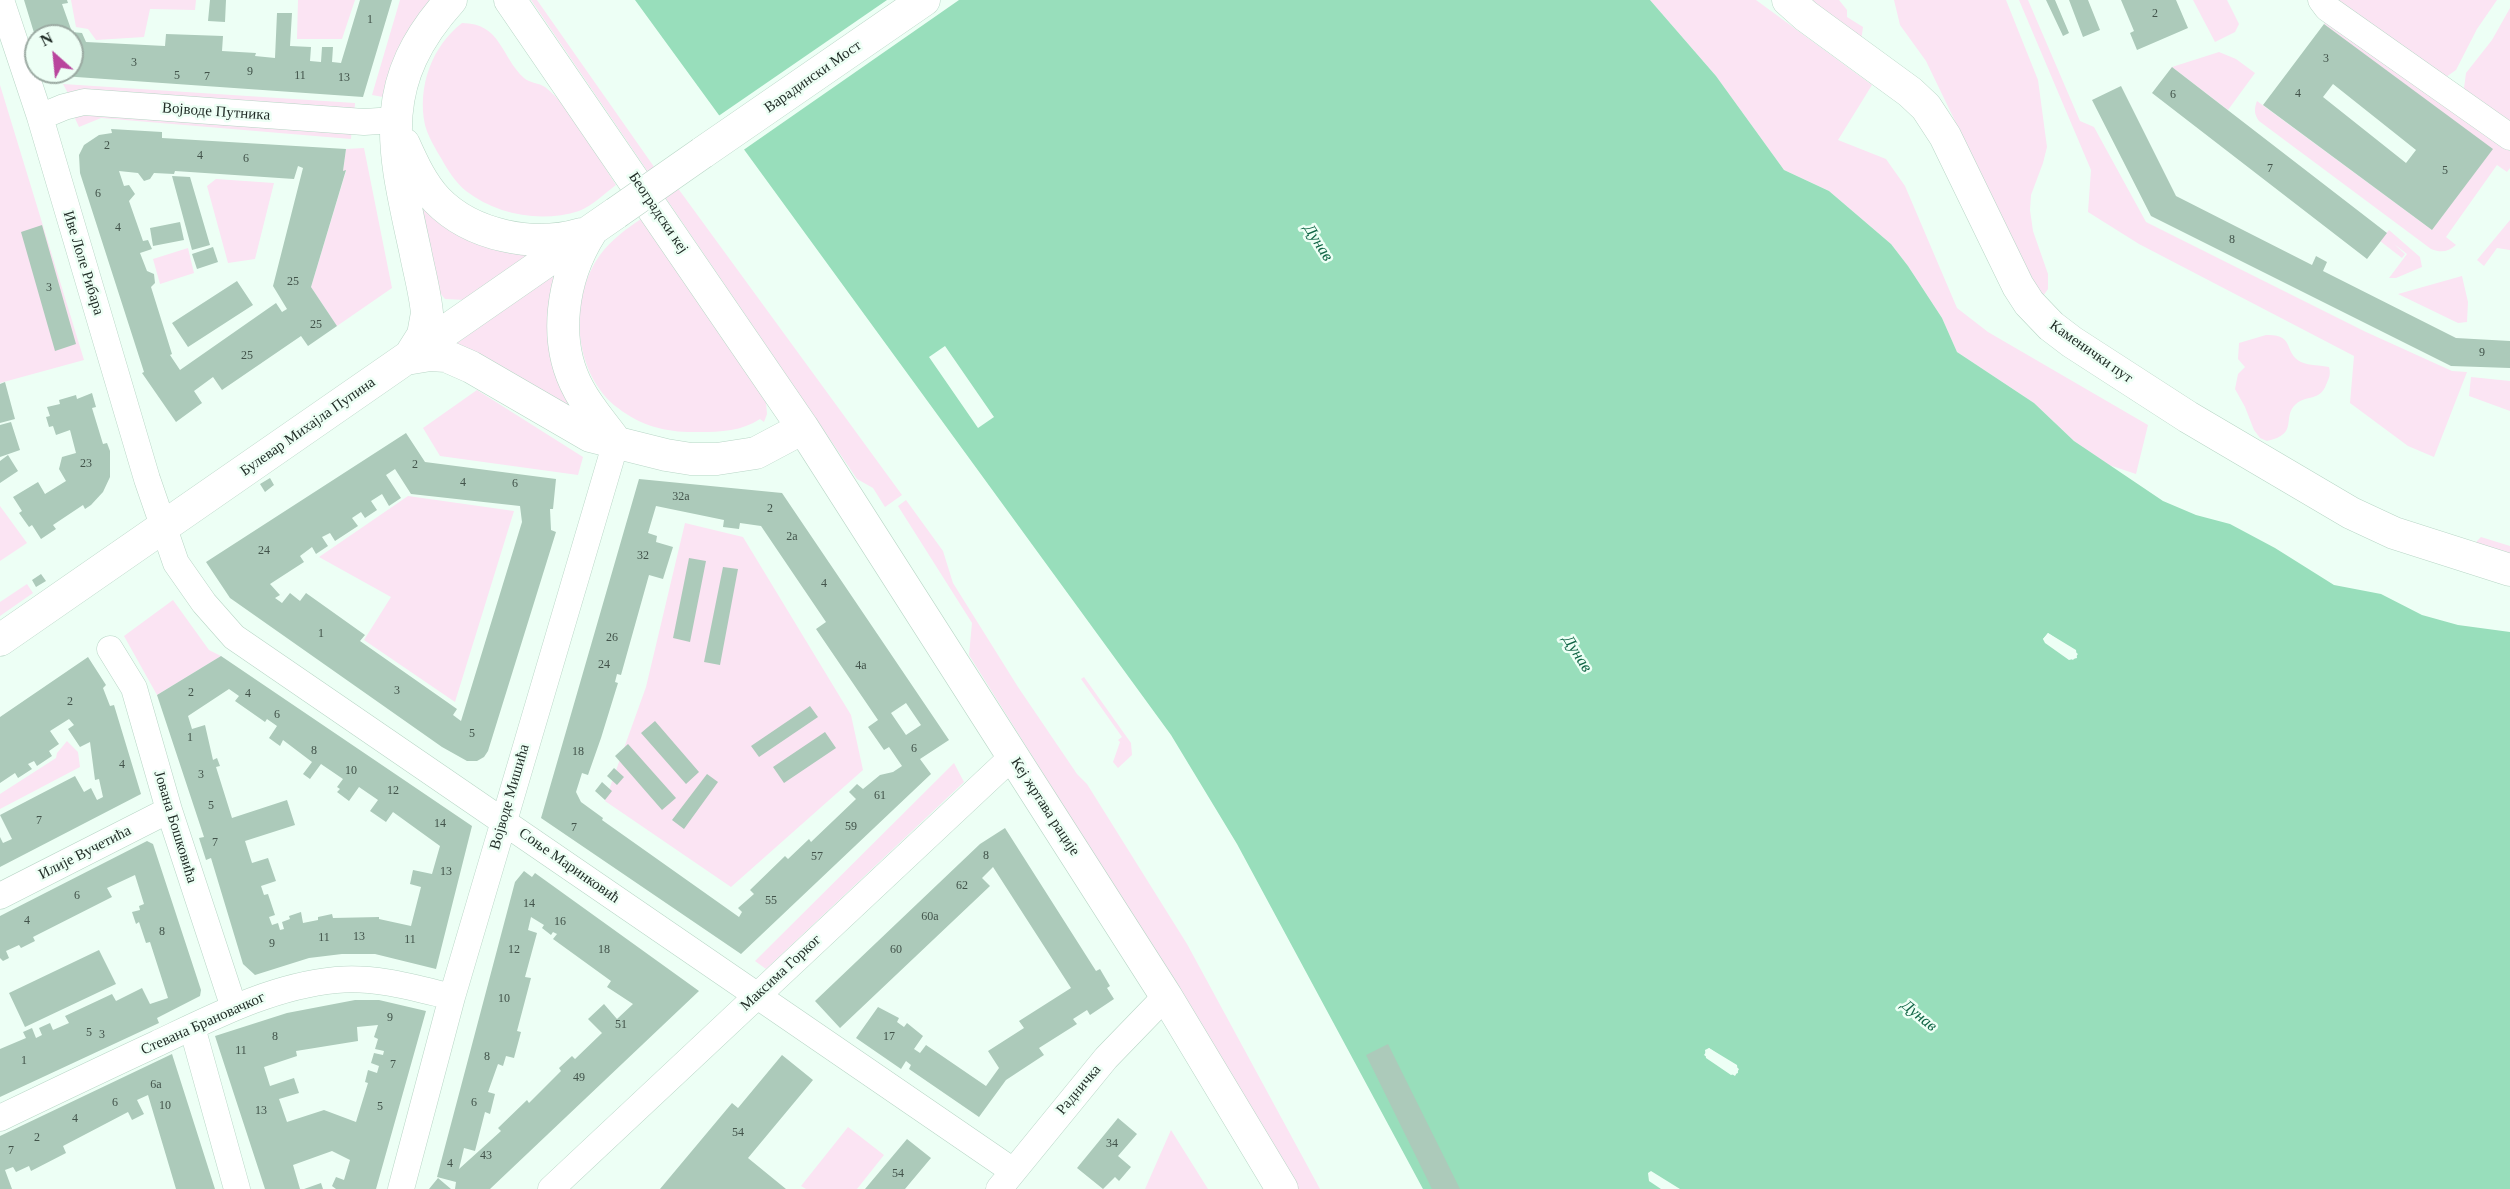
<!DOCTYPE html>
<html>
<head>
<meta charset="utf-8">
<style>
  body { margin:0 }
  #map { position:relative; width:2510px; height:1189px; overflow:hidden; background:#edfff5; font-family:Georgia,serif }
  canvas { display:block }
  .north { position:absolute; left:24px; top:24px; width:60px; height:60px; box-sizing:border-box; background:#edfff5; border:2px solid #9baaa2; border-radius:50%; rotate:333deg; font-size:16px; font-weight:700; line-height:24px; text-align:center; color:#1f2b25 }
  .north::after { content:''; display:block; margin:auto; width:21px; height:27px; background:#b9459d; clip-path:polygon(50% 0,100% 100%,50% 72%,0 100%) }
</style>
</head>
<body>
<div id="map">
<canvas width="2510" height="1189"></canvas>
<div class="north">N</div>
</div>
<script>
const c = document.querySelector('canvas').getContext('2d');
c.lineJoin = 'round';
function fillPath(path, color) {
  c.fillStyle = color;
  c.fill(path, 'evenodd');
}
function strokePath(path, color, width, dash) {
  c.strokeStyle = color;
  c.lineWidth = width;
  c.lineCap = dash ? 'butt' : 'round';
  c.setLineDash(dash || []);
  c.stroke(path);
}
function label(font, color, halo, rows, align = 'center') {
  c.font = font + ' Georgia,serif';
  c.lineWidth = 5;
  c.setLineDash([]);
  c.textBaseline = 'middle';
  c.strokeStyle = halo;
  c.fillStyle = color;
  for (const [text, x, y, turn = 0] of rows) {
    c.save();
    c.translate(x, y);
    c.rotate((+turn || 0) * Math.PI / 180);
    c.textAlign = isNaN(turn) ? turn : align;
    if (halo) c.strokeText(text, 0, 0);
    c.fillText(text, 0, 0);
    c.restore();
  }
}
fillPath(new Path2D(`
  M71,0H196L195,10L150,9L144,37L96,40L88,29L76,27Z
  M298,0H355L342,39H297Z
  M400,0H431L393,68L383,97L372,95Z
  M531,0H537L671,191L677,187L902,495L885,507L873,488L857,479Z
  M1650,0H1756L1872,85L1838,140L1886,159L1905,186L1957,308L1988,332L2148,425L2136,474L2109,465L2074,441L2034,403L1957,352L1942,318L1908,266L1891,244L1829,191L1784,170L1716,76Z
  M1804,0H1839L1847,10V17L1863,27L1861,41Z
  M1894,0H2006L2038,80L2047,147L2043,163L2031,195L2030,210L2033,231L2048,274V289L2041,299L1926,61L1900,25Z
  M2019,0H2028L2080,121L2094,127L2146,222L2366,332L2452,371L2467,372L2434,457L2408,446L2350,403L2354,356L2139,244L2088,212L2091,170Z
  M2193,0H2227L2239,24L2235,32L2215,42Z
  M2335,0H2497L2477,29L2456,70L2446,77Z
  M2510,8V128L2467,95L2464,88L2466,73L2492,40Z
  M2328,18L2510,151V168L2507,172L2497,165L2446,237L2456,245C2448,252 2441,253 2431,249L2259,121C2254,114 2254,109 2257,101L2432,230L2492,149L2324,24Z
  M462,23C501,23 501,57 524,78C530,83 539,83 545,87C572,108 597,156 616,185C605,193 592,206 579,211C541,223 497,215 466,191C456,183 447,169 441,158C435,148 428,136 425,125C417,87 432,46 462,23Z
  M2219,52L2236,59L2255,73L2228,110L2172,67Z
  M63,84L355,103L354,118L71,99Z
  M0,85L84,360L0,383Z
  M72,112L352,125L351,139L101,118L79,127Z
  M364,148L392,288L337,326L311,287L346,171H343L346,149Z
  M216,179L274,183L255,259L228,263L207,186Z
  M415,197L532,252L465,300L445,299L435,287Z
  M641,219L766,402L767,414L764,422L760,419C742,431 721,432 699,432C670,433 642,427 618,408C573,374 568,299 600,255C611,240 626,229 641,219Z
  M2510,220V250L2497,248L2484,266L2477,260Z
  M2389,230L2420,257L2422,267L2396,278H2389L2407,254L2394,244L2405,254L2402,258L2380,241Z
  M188,248L194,273L160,284L153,259Z
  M560,272L596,427L457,347V343L554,273Z
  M2462,276L2468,302L2467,322L2458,323L2398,294Z
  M2266,335C2296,334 2283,353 2301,362C2310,366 2320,365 2329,367C2331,375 2329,378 2326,385C2320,401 2306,395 2296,404C2281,417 2300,434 2267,441L2260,438L2254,430L2245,407L2235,389L2238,374L2245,367L2238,359L2239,343Z
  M2471,377L2510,381V411L2469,396Z
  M477,390L583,457L578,475L440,456L423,428Z
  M408,496L514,511L455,702L364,640L391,597L319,557Z
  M906,500L943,551L953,583L1018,687L1077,774L1087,784L1187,944L1320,1189H1294L1153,949L969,655L972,623L898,506Z
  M0,506L27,543L0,561Z
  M685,523L743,537L851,715L863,770L731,887L605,801L646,687Z
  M2481,537L2510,546V561L2476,545V542Z
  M27,584L33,593L0,616V602Z
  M173,600L209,650L221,656L157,695L124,636Z
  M1084,677L1131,743L1132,755L1118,768L1113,762L1120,742L1118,740L1122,737L1081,679Z
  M67,741L78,752L80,767L0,809V794L56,758L57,753Z
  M954,763L964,782L766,969L755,961Z
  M848,1127L884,1155L857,1189H806L801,1186Z
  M1171,1130L1208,1189H1145Z`), '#fbe4f3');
fillPath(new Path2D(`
  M635,0H1650L1716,76L1784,170L1829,191L1891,244L1908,266L1942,318L1957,352L2034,403L2074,441L2163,501L2196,515L2230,524L2275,548L2334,585L2381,594L2422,615L2458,625L2510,632V1189H1680L1651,1171L1648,1173L1649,1181L1661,1189H1423L1237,844L1171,735ZM2048,633L2078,654L2073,660L2043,639ZM1709,1048L1739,1069L1735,1076L1704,1055Z`), '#98debb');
fillPath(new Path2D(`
  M887,0H959L742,151L717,117Z
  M945,346L994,417L978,428L929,357Z
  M2048,633L2076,650L2077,658L2069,660L2045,643L2043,639Z
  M1709,1048L1737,1065L1738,1073L1731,1075L1706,1058L1705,1050Z`), '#edfff5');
fillPath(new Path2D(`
  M24,0H67L68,3L62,4L72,32L82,33L86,42L165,46L166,34L223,36L222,51L256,53L255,56L275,58L277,13H292L290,46L311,47L310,61L321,62L322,47H333L332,62L341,63L360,0H392L363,97L62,76L55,72H72V36H35Z
  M210,0H226L225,22L208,21Z
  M2046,0H2055L2069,33L2063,36Z
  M2069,0H2088L2100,30L2083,37Z
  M2121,0H2176L2188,28L2137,50L2130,33L2134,31Z
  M2324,24L2493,149L2432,230L2263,105ZM2333,84L2416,150L2406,163L2323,97Z
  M2172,67L2387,233L2367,259L2152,93Z
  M2121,86L2176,196L2312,265L2316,256L2327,262L2323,271L2456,338L2510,341V368L2451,366L2151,216L2092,100Z
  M111,129L162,132V138L346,149L343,171L346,170L311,287L337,326L308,346L301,336L222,390L213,377L194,391L202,403L176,422L142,373L144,372L80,173L79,155L84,145L99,135L112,133ZM298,166L303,168L273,286L287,309L282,312L276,303L180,370L170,355L172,354L151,287L155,283L154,274L147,271L140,253L152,249L148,240L143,241L129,201L135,194L129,185L124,186L119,171L138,173L144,181L150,179L154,173L174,174L175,171L294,179Z
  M172,176L190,177L210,245L192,250Z
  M180,222L184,240L153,246L150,228Z
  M42,225L76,344L55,351L21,232Z
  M213,247L218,262L197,269L192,254Z
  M237,281L253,305L188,347L172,323Z
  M5,382L15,419L0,423V384Z
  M92,393L96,407L92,408L103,444L107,443L110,451V477L103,492L91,505L85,509L83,505L53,525L56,529L41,539L32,525L29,527L19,513L22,511L13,497L38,482L45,494L66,481L59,469L62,457L76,453L70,430L56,435L53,426L49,427L46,417L50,416L47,407L60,404L59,400L76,395L77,399Z
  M11,422L20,450L0,457V425Z
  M406,433L425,462L556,479L553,509H550L551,530L556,532L488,751L484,757L477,761H467L442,747L230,598L206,562ZM395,469L411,494L520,506L522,522L461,721L453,715L457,709L360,641L365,635L306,593L300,601L290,593L282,603L275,598L280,595L270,584L304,562L300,556L312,547L316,554L328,546L322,537L330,533L335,541L358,526L352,518L361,512L365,518L377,510L371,501L382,494L389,506L401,498L386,475Z
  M8,455L18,471L0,483V461Z
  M270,478L274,485L265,492L260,484Z
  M639,479L782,493L949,740L920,759L931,774L741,954L541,818ZM656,506L724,520L723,527L739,529L740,523L761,526L826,622L816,629L878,720L868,727L884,750L889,747L902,766L893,772L880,775L863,789L857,784L849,792L856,799L811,842L809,839L788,859L785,856L750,890L754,894L738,908L742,912L739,917L602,820L603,818L581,802L576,792L582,773L588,775L601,738L618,683L615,682L617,674L621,675L649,575L663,579L673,547L656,542L657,536L648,533ZM906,703L921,725L906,735L891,713Z
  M689,558L706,561L690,642L673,638Z
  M723,567L738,569L720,665L704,662Z
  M41,574L46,581L36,587L32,580Z
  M221,656L472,826L436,969L375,954H342L309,958L255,975L243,964L211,858L206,860L199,838L204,837L157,695ZM229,689L239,696L235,701L265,722L267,719L277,726L269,738L280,746L283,740L312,762L303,774L310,779L321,764L343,779L337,787L340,789L337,792L349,801L359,787L378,800L370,811L386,822L393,812L440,846L432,874L413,870L410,884L421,887L411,926L379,919V917L333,918L332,914L318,917V920L303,923L301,912L289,916L290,919L282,922L284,929L280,930L278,923L272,925L269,917L275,915L268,894L264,895L261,886L276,881L268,858L252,863L245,841L295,825L287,800L232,818L216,767L220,766L217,758L213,760L205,725L192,729L188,716Z
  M88,657L106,685L103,688L110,706L114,705L141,794L0,867V837L3,843L12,839L0,815L75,776L84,792L91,788L97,800L103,797L99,779L95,780L90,742L80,747L68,729L74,725L69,719L50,731L59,744L49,751L52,756L37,766L34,761L28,764L32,769L18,778L15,773L0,783V717Z
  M810,706L818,717L759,757L751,746Z
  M655,721L699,772L686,784L641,733Z
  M825,732L836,748L784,783L773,767Z
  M628,744L676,798L662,810L615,756Z
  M614,768L624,777L617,785L607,776Z
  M707,774L718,782L684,829L672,820Z
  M602,782L612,791L605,800L595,791Z
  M1005,828L1096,971L1100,969L1110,986L1107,988L1114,999L1090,1015L1087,1010L1073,1019L1077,1024L1039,1048L1044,1055L1006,1080L979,1117L909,1069L911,1065L906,1061L901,1069L856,1038L878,1007L899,1018L897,1022L904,1027L907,1023L923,1036L914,1049L920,1053L926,1045L986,1086L999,1068L988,1051L1024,1028L1019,1021L1071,988L993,867L982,878L990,886L840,1028L815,1001L980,844Z
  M147,841L153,844L201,990L200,996L157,1018L159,1023L0,1097V1049L26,1038L23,1032L32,1028L36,1038L42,1035L39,1028L50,1023L53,1030L69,1023L65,1016L112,994L116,1001L142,988L150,1004L168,998L150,942L146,943L139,922L136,924L132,912L140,910L139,906L144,904L135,875L107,888L112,897L33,937L35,941L21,948L19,945L6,951L9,958L3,961L0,958V916Z
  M524,871L532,877L535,873L699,991L490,1189H455L456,1182L437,1177L515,882ZM531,917L544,925L542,928L551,935L553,932L557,934L553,939L611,981L607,987L633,1004L617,1019L604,1004L588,1019L602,1033L575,1059L572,1056L559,1068L561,1071L529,1103L527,1100L498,1128L501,1131L459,1169L464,1148L475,1151L485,1112L490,1114L495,1094L488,1092L498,1064L503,1066L506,1056L514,1058L521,1032L517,1031L531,978L525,977L537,933L528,930Z
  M99,950L116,984L25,1027L9,993Z
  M355,1000H379L426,1011L376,1189H336L332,1186L336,1177L344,1180L350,1160L332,1151L293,1165L300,1189H265L215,1036L287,1013ZM378,1025L374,1037L378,1039L375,1049L384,1051L383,1055L374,1053L371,1063L379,1066L377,1073L368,1070L365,1082L368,1083L356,1122L324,1110L287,1122L279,1099L299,1093L294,1078L270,1086L264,1067L297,1056L296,1051L358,1041L357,1027Z
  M1388,1044L1460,1189H1432L1366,1055Z
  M172,1054L215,1189H176L148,1095L137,1100L144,1114L132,1120L128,1112L63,1146L66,1153L31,1171L29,1166L16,1172L13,1167L5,1170L12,1189H0V1136Z
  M782,1055L813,1080L748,1158L786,1189H660L732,1103L738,1108Z
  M1118,1118L1137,1134L1118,1156L1131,1167L1119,1181L1115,1177L1103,1189L1077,1168Z
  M907,1139L931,1158L905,1189H865Z
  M438,1178L451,1189H429Z
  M321,1183L323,1189H304Z`), '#accaba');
const minor = new Path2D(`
  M1,0L40,117L147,479L176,563L204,603L234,637L1013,1171
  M2321,0L2327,8L2510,137
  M40,117L64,107L84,102L364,122L395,120
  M110,649L134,688L169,810L234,1008
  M0,896L169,810
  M192,1027L237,1189
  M0,1118C52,1093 104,1068 156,1044C213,1017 272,986 336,980C375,976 415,988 452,997
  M401,1189L452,997L616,442
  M551,1189L1012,757
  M999,1189L1106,1058L1166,996`);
const major = new Path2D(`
  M510,0L803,428L1166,996L1282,1189
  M1788,0L1806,16L1910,92L1926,107L1945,136L2018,286L2029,303L2051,326L2072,342L2188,417L2351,513L2394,533L2510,570
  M404,144C413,164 422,184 437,200C472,236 534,248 581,234
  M702,153L924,0
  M591,232C562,278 552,341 579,390C589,409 604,425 616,442
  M411,354L423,335L427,313C425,292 419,271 415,250C393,149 375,84 451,0
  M406,359L430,355L446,356L471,367L590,436L666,455L691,459H717L756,453L803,428
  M0,640L616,213`);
strokePath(minor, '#b8d6c6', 27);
strokePath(major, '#b8d6c6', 33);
strokePath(minor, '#fff', 26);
strokePath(major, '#fff', 32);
const majorBridge = new Path2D(`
  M616,213L702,153`);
strokePath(majorBridge, '#b8d6c6', 33, []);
strokePath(majorBridge, '#fff', 32);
label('12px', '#42534a', null, [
  ["2",2155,14],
  ["1",370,20],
  ["3",2326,59],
  ["3",134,63],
  ["9",250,72],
  ["5",177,76],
  ["11",300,76],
  ["7",207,77],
  ["13",344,78],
  ["4",2298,94],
  ["6",2173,95],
  ["2",107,146],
  ["4",200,156],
  ["6",246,159],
  ["7",2270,169],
  ["5",2445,171],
  ["6",98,194],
  ["4",118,228],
  ["8",2232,240],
  ["25",293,282],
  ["3",49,288],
  ["25",316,325],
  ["9",2482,353],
  ["25",247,356],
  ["23",86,464],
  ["2",415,465],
  ["4",463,483],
  ["6",515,484],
  ["32a",681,497],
  ["2",770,509],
  ["2a",792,537],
  ["24",264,551],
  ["32",643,556],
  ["4",824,584],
  ["1",321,634],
  ["26",612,638],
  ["24",604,665],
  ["4a",861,666],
  ["3",397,691],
  ["2",191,693],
  ["4",248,694],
  ["2",70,702],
  ["6",277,715],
  ["5",472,734],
  ["1",190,738],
  ["6",914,749],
  ["8",314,751],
  ["18",578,752],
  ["4",122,765],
  ["10",351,771],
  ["3",201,775],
  ["12",393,791],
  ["61",880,796],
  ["5",211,806],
  ["7",39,821],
  ["14",440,824],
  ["59",851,827],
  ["7",574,828],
  ["7",215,843],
  ["8",986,856],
  ["57",817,857],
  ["13",446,872],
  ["62",962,886],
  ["6",77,896],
  ["55",771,901],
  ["14",529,904],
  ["60a",930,917],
  ["4",27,921],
  ["16",560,922],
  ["8",162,932],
  ["13",359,937],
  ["11",324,938],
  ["11",410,940],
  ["9",272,944],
  ["12",514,950],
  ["18",604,950],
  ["60",896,950],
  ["10",504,999],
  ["9",390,1018],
  ["51",621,1025],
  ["5",89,1033],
  ["3",102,1035],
  ["8",275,1037],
  ["17",889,1037],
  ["11",241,1051],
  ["8",487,1057],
  ["1",24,1061],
  ["7",393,1065],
  ["49",579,1078],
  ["6a",156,1085],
  ["6",115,1103],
  ["6",474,1103],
  ["10",165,1106],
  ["5",380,1107],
  ["13",261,1111],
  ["4",75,1119],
  ["54",738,1133],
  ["2",37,1138],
  ["34",1112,1144],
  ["7",11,1151],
  ["43",486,1156],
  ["4",450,1164],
  ["54",898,1174]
]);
label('15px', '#1f2b25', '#edfff5', [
  ["Варадински Мост",813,77,-35],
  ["Војводе Путника",216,112,4],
  ["Београдски кеј",658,213,56],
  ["Иве Лоле Рибара",83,263,73],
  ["Каменички пут",2091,352,35],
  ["Булевар Михајла Пупина",308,427,-35],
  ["Војводе Мишића",510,797,-74],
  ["Кеј жртава рације",1045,807,57],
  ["Јована Бошковића",175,827,73],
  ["Илије Вучетића",85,853,-27],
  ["Соње Маринковић",569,866,35],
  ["Максима Горког",781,973,-43],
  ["Стевана Брановачког",203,1024,-24],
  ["Радничка",1079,1090,-50]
]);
label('italic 16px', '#0f6444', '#edfff5', [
  ["Дунав",1318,243,58],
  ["Дунав",1577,654,58],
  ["Дунав",1919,1016,39]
]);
</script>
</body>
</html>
